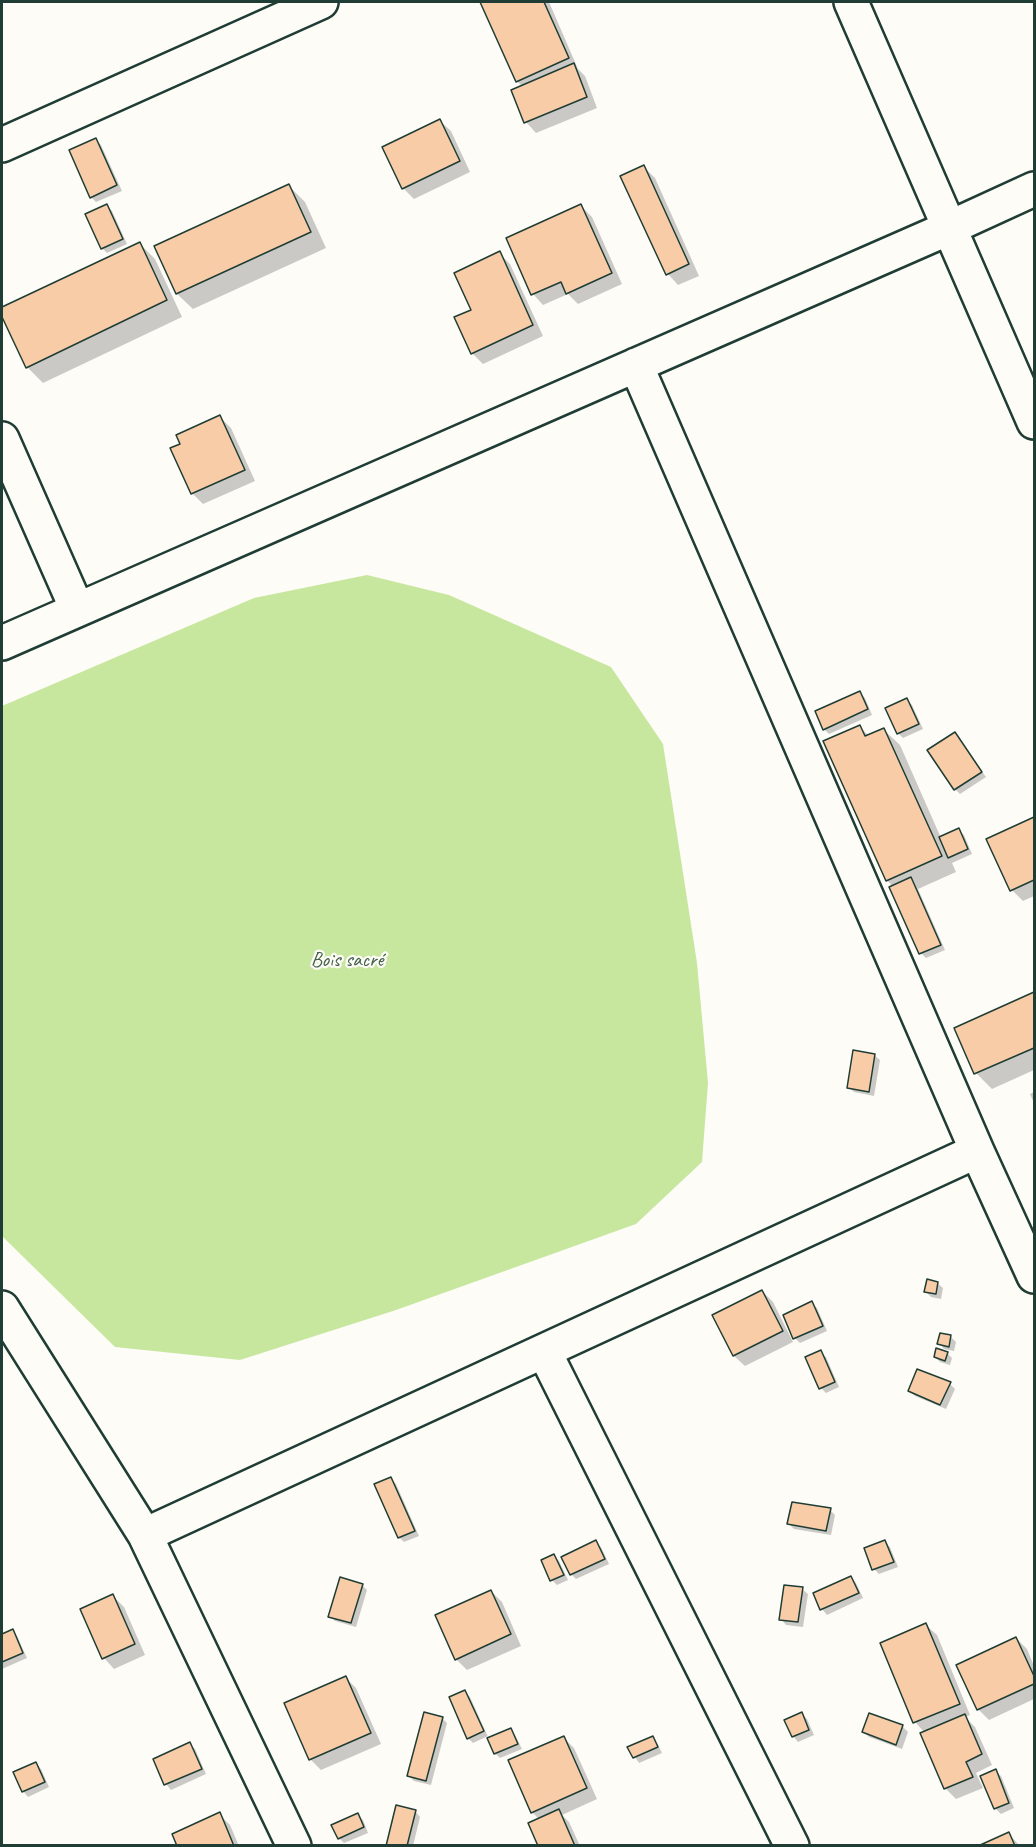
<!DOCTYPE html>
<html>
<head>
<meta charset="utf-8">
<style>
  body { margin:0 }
  #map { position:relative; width:1036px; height:1847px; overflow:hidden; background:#fdfcf7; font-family:Caveat,sans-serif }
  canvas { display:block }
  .frame { position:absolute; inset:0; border:3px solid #1f3d34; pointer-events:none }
</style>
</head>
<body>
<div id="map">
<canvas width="1036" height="1847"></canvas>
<div class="frame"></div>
</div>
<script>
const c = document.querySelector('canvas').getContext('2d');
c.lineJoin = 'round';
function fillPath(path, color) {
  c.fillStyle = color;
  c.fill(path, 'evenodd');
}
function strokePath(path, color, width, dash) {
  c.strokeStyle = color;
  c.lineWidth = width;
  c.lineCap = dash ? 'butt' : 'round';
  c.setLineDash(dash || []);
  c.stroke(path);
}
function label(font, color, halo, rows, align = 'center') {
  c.font = font + ' Caveat,sans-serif';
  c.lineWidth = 4.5;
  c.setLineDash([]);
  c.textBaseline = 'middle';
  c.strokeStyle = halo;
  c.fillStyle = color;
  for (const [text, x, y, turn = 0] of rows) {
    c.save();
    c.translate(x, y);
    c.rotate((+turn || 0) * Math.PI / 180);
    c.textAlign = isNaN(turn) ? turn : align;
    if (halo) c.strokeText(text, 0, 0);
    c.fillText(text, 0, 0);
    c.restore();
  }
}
fillPath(new Path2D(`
  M367,575L449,595L611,667L663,744L697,963L708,1083L702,1162L636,1224L396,1310L240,1360L115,1347L2,1236V706L254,598Z`), '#c8e79e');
fillPath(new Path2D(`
  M481,2H549L578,69L585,76L597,108L536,133L526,122L513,91L523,87L517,81Z
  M440,121L451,131L470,172L414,199L403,188Z
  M96,140L101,145L122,191L96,202L91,197Z
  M644,167L655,178L699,276L678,285L668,274L622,177Z
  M289,186L305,202L326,248L193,309L177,294L156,247Z
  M107,206L112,211L127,244L107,253L102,248Z
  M581,206L592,217L622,284L578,304L568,294L543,305L533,294Z
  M139,243L155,259L182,317L43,383L27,367L2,313V309Z
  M499,253L510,264L543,336L483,364L472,353L473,311Z
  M220,417L231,428L255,481L203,504L192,493L182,444Z
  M860,693L865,698L872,715L829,734L824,729Z
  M907,700L912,705L923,729L903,738L898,733Z
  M860,727L869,736L884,730L900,745L941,838L958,830L964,835L972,854L952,863L956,872L918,889L945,950L926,958L921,953L893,887L887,880Z
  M955,734L986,777L960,794L955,789Z
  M1034,818V896L1023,901L1012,890L988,840Z
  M1034,994V1070L992,1089L976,1073L956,1029Z
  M874,1055L880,1060L874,1096L854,1092L848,1087Z
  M1034,1092V1103L1030,1094Z
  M937,1283L943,1288L941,1299L931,1297L926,1292Z
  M762,1291L773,1302L793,1342L745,1366L734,1356Z
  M812,1303L817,1308L827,1331L800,1343L795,1338Z
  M951,1337L956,1342L954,1351L944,1349L939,1343Z
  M820,1352L826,1357L839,1387L826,1393L821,1388Z
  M947,1353L952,1358L950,1365L940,1362L935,1357Z
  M950,1384L955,1389L946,1409L915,1396L909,1391Z
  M390,1478L396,1484L419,1536L404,1542L399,1537Z
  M830,1510L835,1515L831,1535L794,1529L789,1524Z
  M595,1542L601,1547L609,1564L576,1579L571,1574Z
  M885,1542L890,1547L898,1567L879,1574L874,1569Z
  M554,1555L559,1561L568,1580L557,1585L552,1580Z
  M851,1577L856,1583L863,1598L827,1615L822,1609L815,1594Z
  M362,1585L367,1590L356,1627L335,1621L330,1616Z
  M802,1589L808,1594L803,1627L786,1625L781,1619Z
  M491,1591L502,1602L521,1646L467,1670L456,1659Z
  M113,1596L124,1607L145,1655L114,1669L104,1658Z
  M926,1625L937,1635L970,1715L965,1717L975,1727L992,1765L976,1773L983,1788L956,1799L945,1788L925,1733L915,1722Z
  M12,1631L17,1636L27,1658L2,1669V1636Z
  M1016,1638L1027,1649L1034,1666V1699L989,1720L978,1709Z
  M345,1677L356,1688L381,1744L321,1770L310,1759Z
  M465,1692L470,1697L489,1739L510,1730L515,1735L522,1749L500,1758L495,1753L488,1736L473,1743L468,1738Z
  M802,1714L807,1719L814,1735L798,1742L793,1736Z
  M870,1715L903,1727L908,1732L902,1749L869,1737L863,1732Z
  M442,1718L447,1723L431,1785L414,1781L409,1776Z
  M563,1737L574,1748L597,1799L562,1815L569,1822L580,1846H539V1819L532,1812Z
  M652,1738L657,1743L662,1753L639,1763L629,1748Z
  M190,1744L195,1749L206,1774L171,1790L166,1784L154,1759Z
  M36,1764L41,1769L49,1787L28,1797L23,1791Z
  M995,1771L1001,1776L1014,1808L1001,1814L995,1808Z
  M415,1811L420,1817L413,1846H387Z
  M219,1814L230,1825L239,1846H178Z
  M358,1815L363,1820L368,1833L344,1843L339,1838Z
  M1009,1834L1020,1846H982Z`), '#0003');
const building = new Path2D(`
  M480,2H544L569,58L516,82Z
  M574,63L587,97L524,123L511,90Z
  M440,119L460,161L402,189L382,147Z
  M96,138L117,185L90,198L69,150Z
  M644,165L689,264L666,275L620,176Z
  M289,184L311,232L176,294L154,246Z
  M107,204L123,239L101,249L85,214Z
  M581,204L612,273L566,294L561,282L531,295L506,238Z
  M140,242L167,300L26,368L2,317V307Z
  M500,251L533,325L471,354L454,317L471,310L454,273Z
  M220,415L245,470L191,494L170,448L180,444L176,435Z
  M860,691L868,709L823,730L815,711Z
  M907,698L919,724L897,734L885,708Z
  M860,725L865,736L884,728L942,856L886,881L823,741Z
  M955,732L982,772L954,790L927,750Z
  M1034,817V880L1010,891L986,839Z
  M959,828L968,849L948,858L939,837Z
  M911,877L941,945L919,954L889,887Z
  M1034,992V1048L974,1074L954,1028Z
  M853,1050L875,1054L869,1092L847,1088Z
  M927,1279L938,1282L936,1294L924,1292Z
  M762,1290L783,1331L733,1356L712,1315Z
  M812,1301L823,1326L793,1339L783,1315Z
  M940,1333L951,1335L949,1347L937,1344Z
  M936,1348L948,1352L945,1361L934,1357Z
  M821,1350L835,1382L819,1389L805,1357Z
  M917,1369L951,1382L940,1405L908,1391Z
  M391,1477L415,1531L398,1538L374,1484Z
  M792,1502L831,1508L826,1531L787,1524Z
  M596,1540L605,1559L570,1575L561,1557Z
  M885,1540L894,1562L872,1570L864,1548Z
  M554,1554L564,1575L550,1581L541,1560Z
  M851,1576L859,1593L820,1610L813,1593Z
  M340,1577L363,1584L351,1623L328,1617Z
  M784,1585L803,1587L798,1622L779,1620Z
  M491,1590L511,1634L455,1660L435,1615Z
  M113,1594L135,1644L102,1659L80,1609Z
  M926,1623L960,1704L913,1723L880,1643Z
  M13,1629L23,1653L2,1662V1634Z
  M1016,1637L1034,1676V1684L977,1710L956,1665Z
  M346,1676L371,1733L309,1760L284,1703Z
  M465,1690L484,1731L467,1739L449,1697Z
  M424,1712L443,1717L426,1781L407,1776Z
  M802,1712L809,1730L792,1737L784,1720Z
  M869,1713L903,1725L896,1745L862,1732Z
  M965,1714L982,1754L966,1762L973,1777L944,1789L920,1733Z
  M511,1728L518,1744L494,1754L487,1738Z
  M564,1736L587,1788L531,1813L508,1760Z
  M653,1736L658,1747L633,1758L627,1747Z
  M190,1742L202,1769L164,1785L153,1759Z
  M36,1762L45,1782L22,1792L13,1772Z
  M996,1769L1009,1803L994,1809L980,1776Z
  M396,1805L416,1810L407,1846H386Z
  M559,1809L575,1846H538L528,1823Z
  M220,1812L234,1846H177L172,1834Z
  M358,1813L364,1827L338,1839L331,1825Z
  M1009,1832L1015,1846H978Z`);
fillPath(building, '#f9cca8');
strokePath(building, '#1f3d34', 1.5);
const street = new Path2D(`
  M851,2L1034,422
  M2,145L321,2
  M636,365L977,1151L1034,1276
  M2,439L77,609
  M2,643L949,228L1034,189
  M2,1308L145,1535L294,1846
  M544,1351L792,1846
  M145,1535L977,1151`);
strokePath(street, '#1f3d34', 38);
strokePath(street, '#fdfcf7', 33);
label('21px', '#415f49', '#fdfcf7', [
  ["Bois sacré",347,960]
]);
</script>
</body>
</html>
